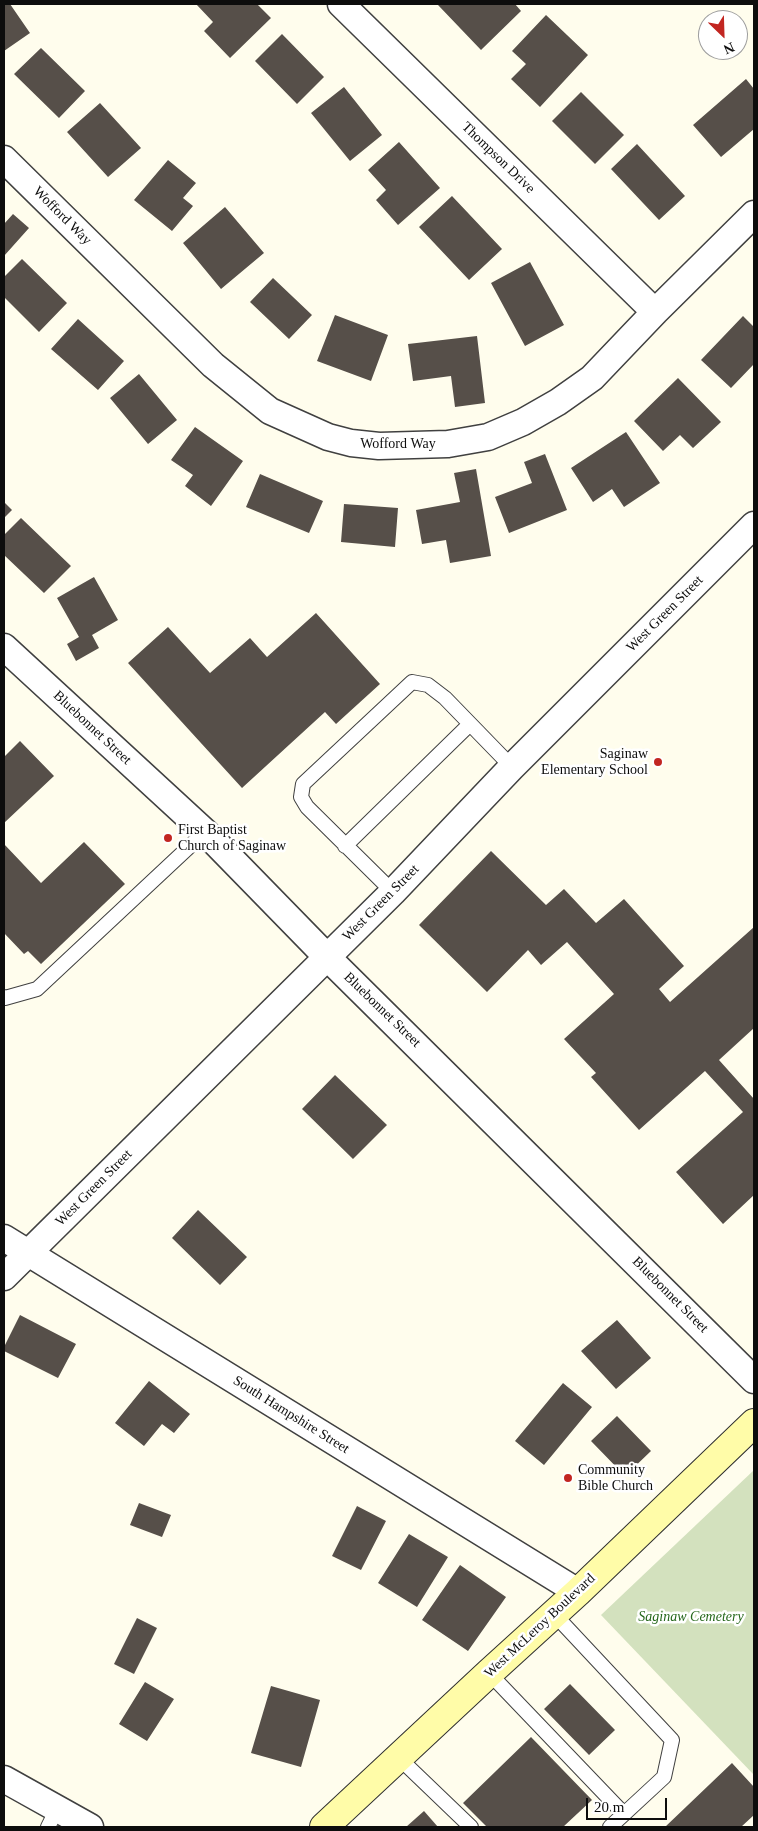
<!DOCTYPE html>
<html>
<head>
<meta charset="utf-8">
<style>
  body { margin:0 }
  #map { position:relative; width:758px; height:1831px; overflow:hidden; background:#fffded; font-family:"Times New Roman",serif }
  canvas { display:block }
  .frame { position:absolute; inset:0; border:5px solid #0d0d0d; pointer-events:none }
  .north { position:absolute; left:698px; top:10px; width:50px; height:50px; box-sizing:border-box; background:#fff; border:1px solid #9e9e9e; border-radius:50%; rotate:156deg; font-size:14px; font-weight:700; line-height:20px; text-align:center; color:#0d0d0d }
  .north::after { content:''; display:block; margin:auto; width:18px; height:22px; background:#c22621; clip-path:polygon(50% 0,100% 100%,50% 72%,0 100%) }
  .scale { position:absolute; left:586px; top:1798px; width:81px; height:22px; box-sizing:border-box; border:2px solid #0d0d0d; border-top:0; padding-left:6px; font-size:15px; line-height:18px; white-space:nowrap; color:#0d0d0d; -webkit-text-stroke:4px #fff; paint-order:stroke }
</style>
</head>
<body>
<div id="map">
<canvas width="758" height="1831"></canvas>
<div class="frame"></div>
<div class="north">N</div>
<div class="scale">20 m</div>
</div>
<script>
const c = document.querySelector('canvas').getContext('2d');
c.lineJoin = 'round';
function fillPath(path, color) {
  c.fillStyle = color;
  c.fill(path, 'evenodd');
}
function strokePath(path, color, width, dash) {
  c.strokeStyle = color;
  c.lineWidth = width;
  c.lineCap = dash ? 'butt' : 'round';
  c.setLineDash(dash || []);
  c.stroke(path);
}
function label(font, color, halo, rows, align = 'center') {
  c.font = font + ' "Times New Roman",serif';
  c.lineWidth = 5;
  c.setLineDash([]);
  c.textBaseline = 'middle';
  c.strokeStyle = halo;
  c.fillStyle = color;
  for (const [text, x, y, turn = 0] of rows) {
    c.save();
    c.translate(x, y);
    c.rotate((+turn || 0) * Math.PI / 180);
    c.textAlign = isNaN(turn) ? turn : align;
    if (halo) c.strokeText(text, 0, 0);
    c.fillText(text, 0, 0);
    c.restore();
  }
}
fillPath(new Path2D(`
  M754,1470V1775L601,1615Z`), '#d3e1be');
fillPath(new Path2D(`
  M4,4H10L30,33L4,51Z
  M196,4H257L271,18L230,58L204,31L213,22Z
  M439,4H515L521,11L481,50L438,5Z
  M546,15L588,55L540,107L511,79L526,64L512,51Z
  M282,34L324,77L297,104L255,61Z
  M41,48L85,91L59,118L14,74Z
  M746,79L754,89V129L721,157L693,125Z
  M344,87L382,135L350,161L311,113Z
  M581,92L624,135L595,164L552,121Z
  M100,103L141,148L108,177L67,132Z
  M399,142L440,188L398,225L376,200L386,190L368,170Z
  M637,144L685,196L659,220L611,169Z
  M168,160L196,183L183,198L193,206L172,231L134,200Z
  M452,196L502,249L469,280L419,227Z
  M225,207L264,253L221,289L183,243Z
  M13,214L29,228L4,256V224Z
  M22,259L67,303L39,332L4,297V277Z
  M530,262L564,325L525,346L491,283Z
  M273,278L312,315L289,339L250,302Z
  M335,315L388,335L371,381L317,361Z
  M743,316L754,327V364L731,388L701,360Z
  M78,319L124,361L98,390L51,349Z
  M477,336L485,403L455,407L451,376L413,381L408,344Z
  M139,374L177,420L148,444L110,398Z
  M678,378L721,422L693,448L680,435L663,451L634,421Z
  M195,427L243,461L211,506L185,486L193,475L171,460Z
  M626,432L660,483L624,507L612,489L593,502L571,468Z
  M545,454L567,510L509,533L495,497L532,483L524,462Z
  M476,469L491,556L450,563L446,540L422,544L416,510L460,502L454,473Z
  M260,474L323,501L309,533L246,507Z
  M4,502L12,510L4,518Z
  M344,504L398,508L395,547L341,542Z
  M21,518L71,566L44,593L4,555V535Z
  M94,577L118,620L92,635L99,648L76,661L67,644L79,637L57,598Z
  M316,613L380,684L336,724L325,712L242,788L128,663L168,627L210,673L250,638L267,657Z
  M20,741L54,776L4,823V757Z
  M84,842L125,884L41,964L28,951L24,954L4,933V844L41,883Z
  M491,851L546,905L564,889L596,923L624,899L684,966L659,989L670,1002L754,927V1028L719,1060L754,1099V1195L723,1224L676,1172L743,1112L705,1071L639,1130L591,1077L596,1073L564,1039L614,994L567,942L541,965L528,950L487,992L419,925Z
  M335,1075L387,1125L353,1159L302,1109Z
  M198,1210L247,1257L220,1285L172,1238Z
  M20,1315L76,1344L58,1378L4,1351V1347Z
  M617,1320L651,1358L616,1389L581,1351Z
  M149,1381L190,1414L174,1433L162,1424L144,1446L115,1423Z
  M563,1383L592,1407L544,1465L515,1441Z
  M617,1416L651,1451L625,1476L591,1441Z
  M139,1503L171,1515L162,1537L130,1525Z
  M357,1506L386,1521L361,1570L332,1556Z
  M409,1534L448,1557L417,1607L378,1583Z
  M460,1565L506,1597L468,1651L422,1620Z
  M137,1618L157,1628L134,1674L114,1664Z
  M145,1682L174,1699L147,1741L119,1724Z
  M570,1684L615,1730L589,1755L544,1709Z
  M271,1686L320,1700L301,1767L251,1753Z
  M531,1737L592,1800L563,1827H487L463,1803Z
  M732,1763L754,1787V1815L741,1827H665Z
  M424,1811L438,1827H406Z`), '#564f49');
const service = new Path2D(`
  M345,846L470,724
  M393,892L307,807L301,797L303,784L412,682L428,685L445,698L512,767
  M4,997L5,998L37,989L205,832
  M554,1614L672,1740L664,1777L610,1827
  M489,1673L624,1814
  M398,1757L471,1827
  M48,1827L57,1809`);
const minor = new Path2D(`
  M341,4L655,312
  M4,159L213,365L270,411L328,437L351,443L379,446L448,444L488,437L523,422L558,402L592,378L655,312L754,214
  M4,647L205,832L327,957L754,1380
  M4,1238L578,1592
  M4,1277L393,892L512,767L754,525
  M4,1779L90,1827`);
const secondary = new Path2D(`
  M324,1827L489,1673L578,1592L754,1423`);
strokePath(service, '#404040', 16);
strokePath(minor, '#404040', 29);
strokePath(secondary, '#2f2f2f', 30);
strokePath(service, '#fff', 14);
strokePath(minor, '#fff', 26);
strokePath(secondary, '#fffca8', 28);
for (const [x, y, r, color] of [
  [658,762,5,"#c22621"],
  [168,838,5,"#c22621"],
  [568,1478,5,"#c22621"]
]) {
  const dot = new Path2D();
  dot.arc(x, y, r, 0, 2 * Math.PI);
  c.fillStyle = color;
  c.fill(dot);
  strokePath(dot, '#fff', 2);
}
label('14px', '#0d0d0d', '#fff', [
  ["Thompson Drive",498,158,44],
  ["Wofford Way",62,216,45],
  ["Wofford Way",398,444],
  ["West Green Street",665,614,-45],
  ["Bluebonnet Street",92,728,43],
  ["West Green Street",381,903,-45],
  ["Bluebonnet Street",382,1010,44],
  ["West Green Street",94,1188,-45],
  ["Bluebonnet Street",670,1295,45],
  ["South Hampshire Street",291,1415,32],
  ["West McLeroy Boulevard",540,1626,-43]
]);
label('14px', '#0d0d0d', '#fff', [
  ["Saginaw",648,754,"right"],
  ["Elementary School",648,770,"right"],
  ["First Baptist",178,830],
  ["Church of Saginaw",178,846],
  ["Community",578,1470],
  ["Bible Church",578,1486]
], 'left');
label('italic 14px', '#25671b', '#fff', [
  ["Saginaw Cemetery",691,1617]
]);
</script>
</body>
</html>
